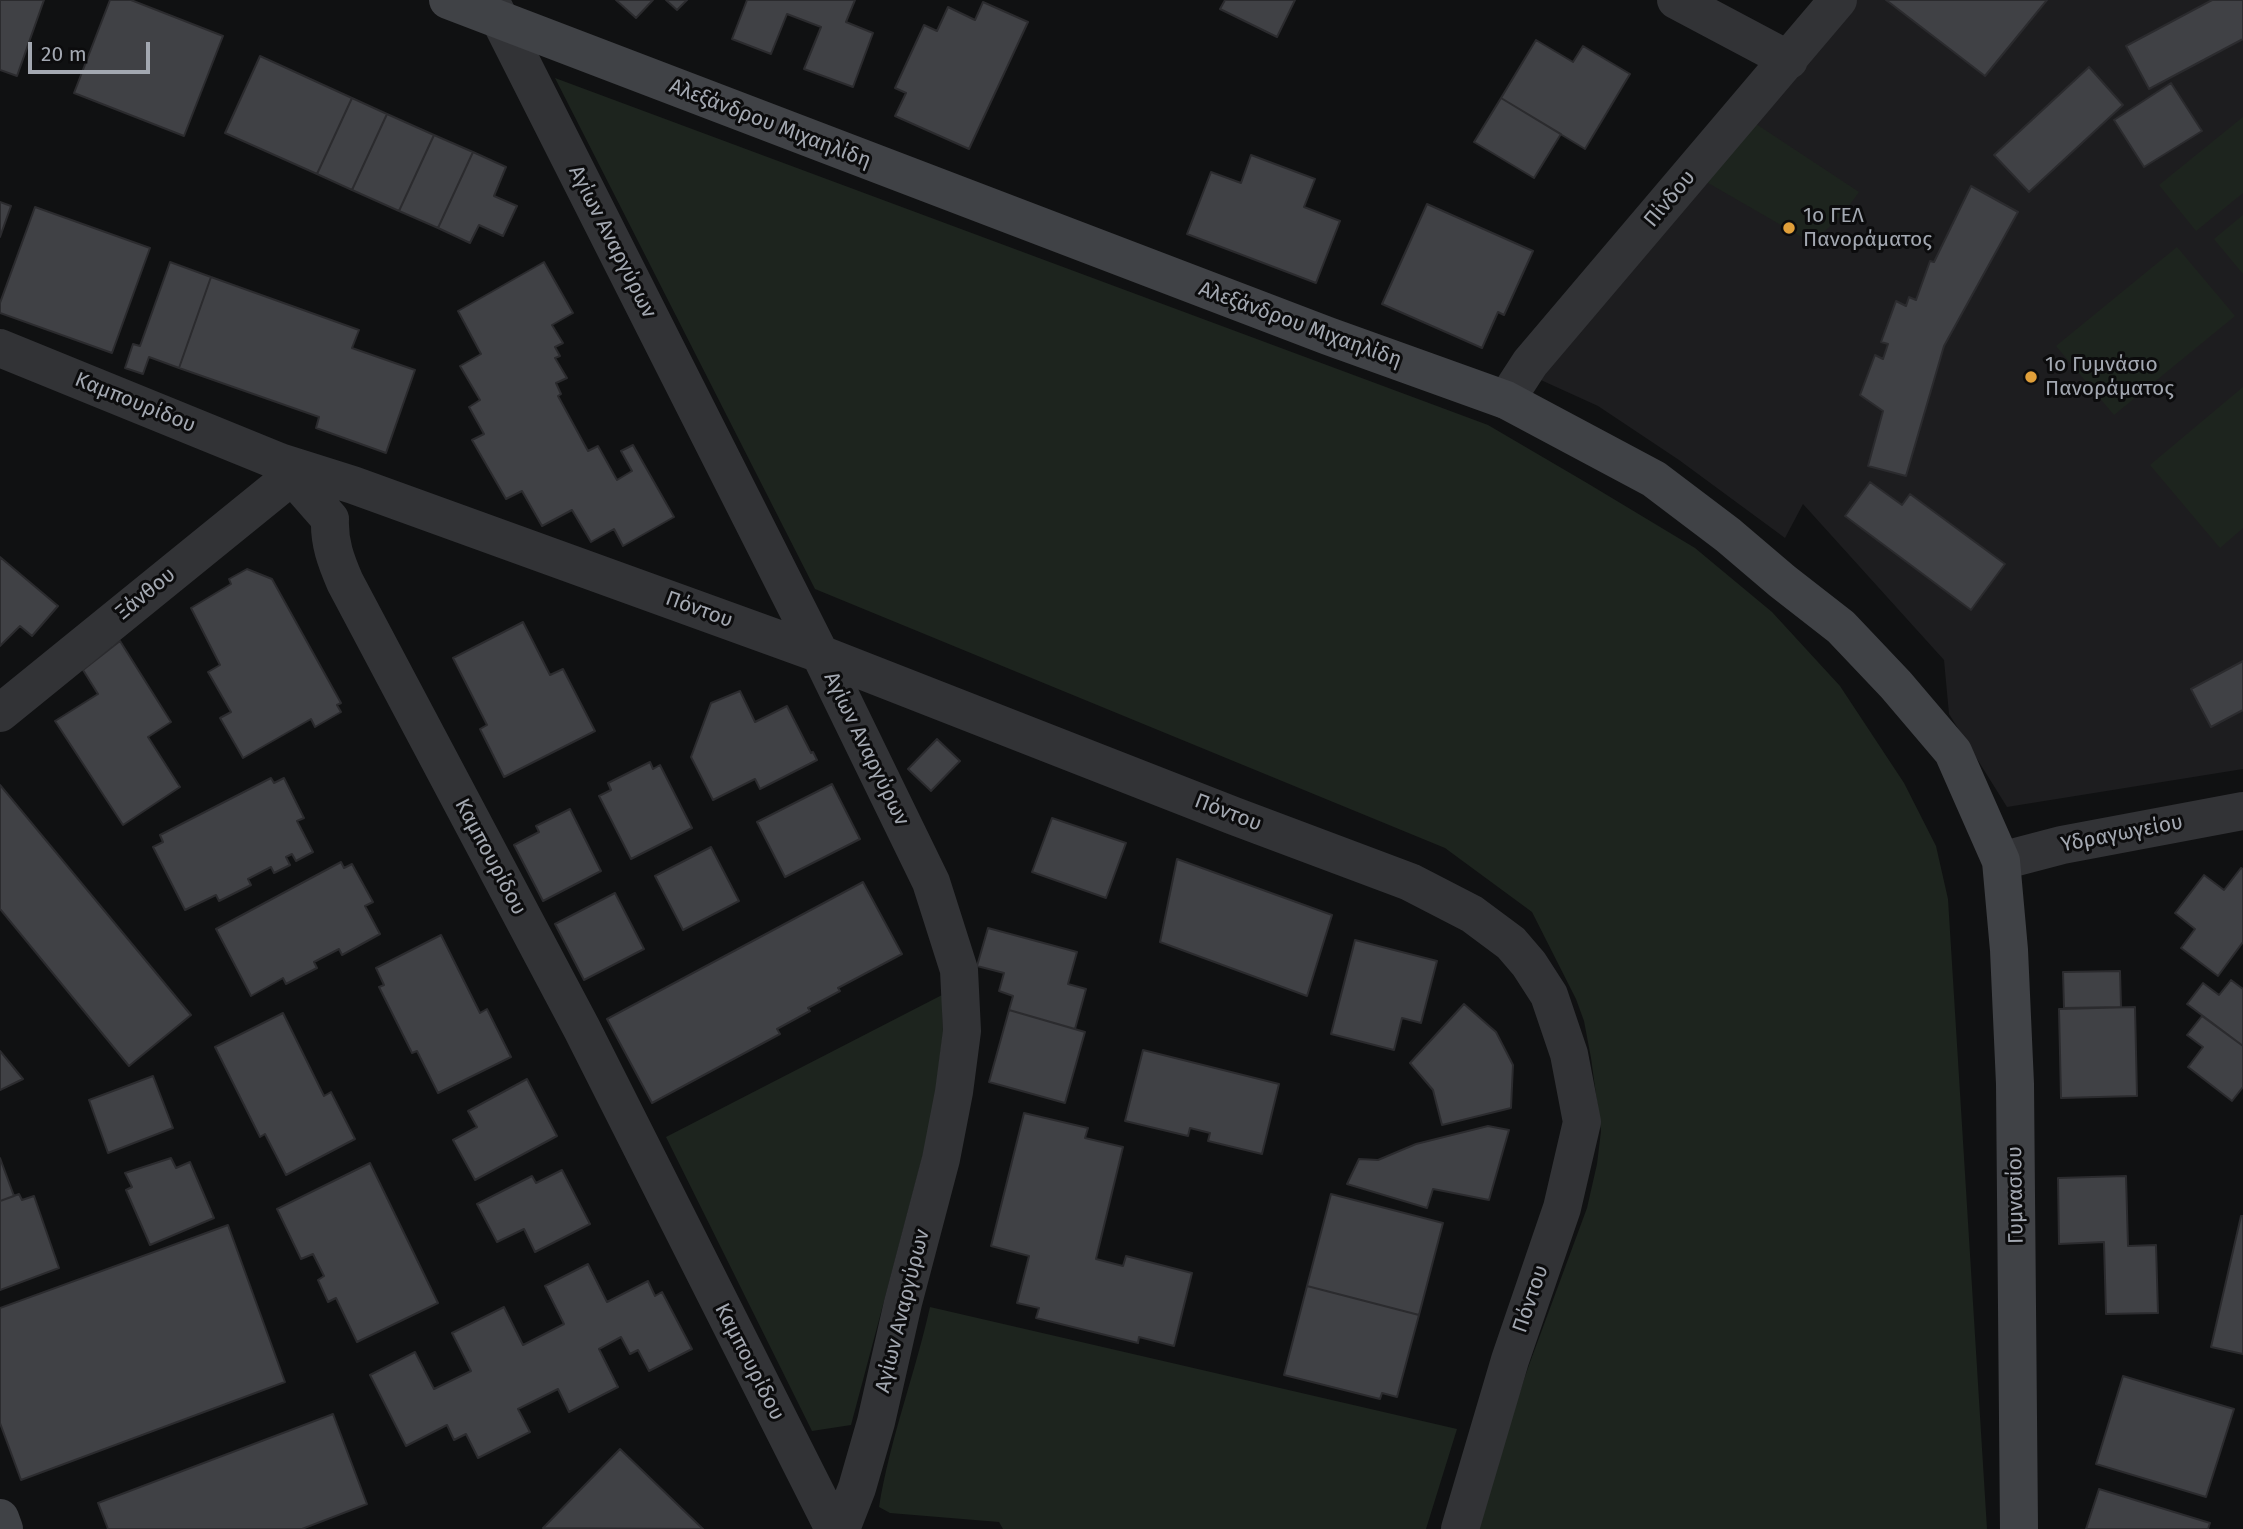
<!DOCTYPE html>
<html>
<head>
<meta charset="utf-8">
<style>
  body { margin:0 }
  #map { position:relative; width:2243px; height:1529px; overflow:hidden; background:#101112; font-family:"Fira Sans",sans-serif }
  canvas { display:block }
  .scale { position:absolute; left:28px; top:42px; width:122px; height:32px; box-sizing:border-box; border:4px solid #a3a8b1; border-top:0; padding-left:9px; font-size:21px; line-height:24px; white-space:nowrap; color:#a3a8b1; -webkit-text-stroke:5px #0c0c0d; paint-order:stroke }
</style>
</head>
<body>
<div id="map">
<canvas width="2243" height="1529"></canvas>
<div class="scale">20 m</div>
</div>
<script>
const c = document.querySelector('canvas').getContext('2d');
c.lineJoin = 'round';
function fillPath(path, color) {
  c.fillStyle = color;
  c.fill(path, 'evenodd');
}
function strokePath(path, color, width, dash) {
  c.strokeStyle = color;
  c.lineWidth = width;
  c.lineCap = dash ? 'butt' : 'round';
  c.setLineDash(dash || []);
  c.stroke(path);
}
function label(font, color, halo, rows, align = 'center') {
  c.font = font + ' "Fira Sans",sans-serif';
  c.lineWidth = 6;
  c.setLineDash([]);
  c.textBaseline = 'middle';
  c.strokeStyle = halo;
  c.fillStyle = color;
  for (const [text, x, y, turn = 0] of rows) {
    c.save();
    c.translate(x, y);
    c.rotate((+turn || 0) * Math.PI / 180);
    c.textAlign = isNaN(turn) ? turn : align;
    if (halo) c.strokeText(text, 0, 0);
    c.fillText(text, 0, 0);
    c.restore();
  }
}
fillPath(new Path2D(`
  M1852,0H2243V769L2007,807L1949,714L1944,660L1803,504L1785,538L1679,460L1598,406L1532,376Z`), '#1d1d1f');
fillPath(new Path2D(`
  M555,78L1488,425L1587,483L1695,548L1772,612L1840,686L1904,783L1936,846L1948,899L1987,1529H1473L1529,1365L1587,1208L1597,1164L1601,1131L1591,1058L1584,1021L1576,999L1532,912L1445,848L815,589Z
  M2243,117V193L2196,231L2159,185Z
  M1753,122L1859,192L1843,214L1812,243L1703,180Z
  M2243,215V274L2214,239Z
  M2177,247L2235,316L2114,415L2056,346Z
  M2243,387V528L2220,548L2150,465Z
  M942,995L943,1033L932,1121L851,1425L812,1431L666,1137Z
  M930,1307L1457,1429L1426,1529H1003L999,1522L890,1513L879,1507C890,1439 915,1374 930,1307Z`), '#1d241e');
const building = new Path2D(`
  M0,0H44L17,76L0,70Z
  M110,0H131L223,36L184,136L74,93Z
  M616,0H653L636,18Z
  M666,0H687L677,10Z
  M747,0H855L846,22L873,33L853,87L804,69L821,27L787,14L771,54L732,39Z
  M1225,0H1295L1277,37L1220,9Z
  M1886,0H2047L1985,76Z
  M2212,0H2243V39L2149,89L2126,46Z
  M983,2L1028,22L969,149L895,116L906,93L895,88L924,25L937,31L948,7L975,20Z
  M1536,40L1573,62L1583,46L1630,74L1585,149L1501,98Z
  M260,56L352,98L317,174L225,133Z
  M2089,67L2123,105L2029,192L1994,155Z
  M2171,83L2202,131L2144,167L2114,120Z
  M352,98L387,114L352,190L317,174Z
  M1501,98L1561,134L1534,178L1474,142Z
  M387,114L434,135L399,211L352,190Z
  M434,135L473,152L438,228L399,211Z
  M473,152L506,167L494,196L517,206L503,236L479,225L470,243L438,228Z
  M1251,155L1315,179L1304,207L1340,221L1316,283L1187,234L1211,172L1241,183Z
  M1971,186L2018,212L1944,346L1906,476L1868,466L1883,411L1860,395L1875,355L1883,359L1888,344L1881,342L1896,301L1906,306L1909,297L1916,300L1930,261L1934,262Z
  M0,202L11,206L0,237Z
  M1427,204L1533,251L1504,315L1498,312L1482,348L1382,304Z
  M35,207L150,248L112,353L0,313V303Z
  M170,262L211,277L179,368L149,357L143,374L125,368L133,344L140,346Z
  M544,262L573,313L552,325L563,343L555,347L560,356L555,358L567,378L556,383L561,394L558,396L588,451L598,446L617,480L632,471L621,451L633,445L674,517L623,546L614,529L591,542L572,510L542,526L522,491L506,499L472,440L484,434L469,407L480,400L460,366L481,354L458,311Z
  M211,277L359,330L352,348L415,370L386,453L316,428L319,417L179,368Z
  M1870,482L1902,505L1910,494L2005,564L1971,610L1845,516Z
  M0,557L58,606L32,636L20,626L0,646Z
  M247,569L272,579L341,703L337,705L341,712L315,727L311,719L243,758L220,718L231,712L208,672L220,665L191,608L231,584L229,579Z
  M523,622L550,675L563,669L595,731L504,777L480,729L487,725L453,658Z
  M120,641L171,722L148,737L180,787L123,825L55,721L98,694L83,670Z
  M2243,661V710L2211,727L2191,689Z
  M740,691L755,722L787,706L811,753L813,752L817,760L760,789L755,779L713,800L691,757L711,703Z
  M937,739L960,761L931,791L908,769Z
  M650,762L653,769L660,765L692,828L631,859L599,796L611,790L608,783Z
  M271,778L274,783L284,778L304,818L297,821L313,852L296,861L292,854L286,857L290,865L274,873L271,867L248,879L251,885L219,901L216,895L185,910L153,847L163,842L160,835Z
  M832,784L860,839L785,877L757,822Z
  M0,785L191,1015L129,1066L0,909Z
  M570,809L601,871L543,901L514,845L539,832L536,826Z
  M1052,818L1126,843L1106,898L1032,872Z
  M711,847L739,901L683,930L655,876Z
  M1177,859L1332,915L1307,996L1160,942Z
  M341,862L344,868L352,864L373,902L365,906L380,934L342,955L339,949L314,962L317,968L286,984L283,978L251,996L216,929Z
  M2241,868L2243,869V942L2218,976L2181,948L2195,929L2175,913L2204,875L2224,890Z
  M863,882L902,954L838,988L840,991L808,1008L810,1011L777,1029L780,1034L652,1103L607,1019Z
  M615,893L644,949L584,980L555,924Z
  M988,928L1077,952L1068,984L1086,989L1075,1029L1009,1010L1013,996L999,991L1004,973L977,966Z
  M441,935L480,1013L487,1009L511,1057L438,1093L417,1051L412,1053L379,987L384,985L376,968Z
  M1355,940L1437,961L1421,1023L1402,1018L1394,1050L1331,1034Z
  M2120,971L2121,1007L2064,1008L2063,972Z
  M2231,980L2243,989V1046L2187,1004L2203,983L2219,995Z
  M1464,1004L1496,1032L1513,1065L1511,1108L1442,1125L1433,1090L1410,1063Z
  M2135,1007L2137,1096L2061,1098L2059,1009Z
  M1009,1010L1085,1032L1065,1103L989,1082Z
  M283,1013L324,1096L331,1092L355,1139L286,1175L265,1134L260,1137L215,1047Z
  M2202,1016L2243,1046V1087L2232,1101L2188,1067L2203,1047L2187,1035Z
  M1143,1050L1279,1084L1262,1154L1208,1141L1210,1133L1190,1128L1188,1136L1125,1121Z
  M0,1051L23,1079L0,1090Z
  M153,1076L173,1128L108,1153L89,1100Z
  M527,1079L557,1136L475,1180L453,1140L477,1127L468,1111Z
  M1024,1113L1088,1128L1085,1138L1123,1147L1096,1259L1123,1266L1126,1256L1192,1273L1174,1346L1139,1337L1138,1343L1036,1318L1039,1308L1017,1303L1029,1256L991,1246Z
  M1488,1126L1509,1130L1489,1200L1433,1189L1427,1208L1347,1184L1359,1159L1378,1160L1416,1144Z
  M0,1158L14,1196L0,1201Z
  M171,1158L176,1168L190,1162L214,1218L150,1245L126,1190L132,1187L125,1173Z
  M370,1163L438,1303L357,1342L336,1298L328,1302L318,1280L324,1276L313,1254L301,1259L277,1209Z
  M562,1170L590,1224L535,1252L524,1229L497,1242L477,1204L532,1176L536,1183Z
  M2126,1176L2128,1246L2156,1245L2158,1313L2106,1314L2104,1242L2059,1244L2058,1178Z
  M19,1194L22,1200L34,1196L59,1268L0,1290V1201Z
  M1331,1194L1443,1223L1419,1315L1307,1286Z
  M2241,1216H2243V1354L2211,1347Z
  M228,1225L285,1382L21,1480L0,1423V1308Z
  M588,1264L607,1302L648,1281L655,1296L662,1292L692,1349L649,1371L638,1350L630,1354L621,1337L599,1349L618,1387L569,1412L558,1389L518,1409L530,1432L478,1458L466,1434L454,1440L447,1425L406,1446L370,1375L415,1352L434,1389L471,1371L452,1333L504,1307L523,1345L564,1324L545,1286Z
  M1307,1286L1419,1315L1397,1397L1382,1393L1380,1399L1284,1375Z
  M2123,1376L2234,1409L2206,1497L2096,1464Z
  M333,1414L367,1504L302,1529H108L98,1503Z
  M620,1449L703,1529L543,1528Z
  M2099,1489L2210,1523L2208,1529H2086Z`);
fillPath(building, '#404145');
strokePath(building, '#2b2b2e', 2);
strokePath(new Path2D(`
  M490,0L820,654L931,882L959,970L962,1031L954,1092L941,1159L903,1303L876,1422L857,1488L841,1529
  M1676,0L1789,60
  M0,348L280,462L353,485L820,654L1234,816L1410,882L1472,914L1511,943L1529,964L1549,995L1569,1054L1582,1122L1562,1208L1510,1360L1460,1529
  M1506,400L1530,363L1838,0
  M280,462L330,519C329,543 336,561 345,582L582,1029L834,1529
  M0,713L292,476
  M2001,861L2062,845L2243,811`), '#323336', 38);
strokePath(new Path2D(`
  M448,0L1328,336L1506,400L1654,479L1728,535L1782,581L1841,627L1896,685L1953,752L2001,861L2009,950L2015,1084L2019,1529
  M0,1518L4,1529`), '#404246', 38);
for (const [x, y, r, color] of [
  [1789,228,7,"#e09f3a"],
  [2031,377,7,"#e09f3a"]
]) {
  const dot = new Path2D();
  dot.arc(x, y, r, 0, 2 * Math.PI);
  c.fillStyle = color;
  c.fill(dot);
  strokePath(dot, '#0c0c0d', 2.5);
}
label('21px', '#a3a8b1', '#0c0c0d', [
  ["Aλεξάνδρου Mιχαηλίδη",770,124,21],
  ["Πίνδου",1670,199,-50],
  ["Αγίων Αναργύρων",612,242,63],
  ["Aλεξάνδρου Mιχαηλίδη",1300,325,20],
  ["Καμπουρίδου",135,403,22],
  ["Ξάνθου",146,594,-39],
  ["Πόντου",699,610,20],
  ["Αγίων Αναργύρων",866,749,64],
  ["Πόντου",1228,813,21],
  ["Υδραγωγείου",2122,834,-11],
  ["Καμπουρίδου",490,857,62],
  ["Γυμνασίου",2016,1195,-91],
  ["Πόντου",1531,1299,-71],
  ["Αγίων Αναργύρων",903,1311,-76],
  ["Καμπουρίδου",749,1362,63]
]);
label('21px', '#a3a8b1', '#0c0c0d', [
  ["1ο ΓΕΛ",1803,216],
  ["Πανοράματος",1803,240],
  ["1ο Γυμνάσιο",2045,365],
  ["Πανοράματος",2045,389]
], 'left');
</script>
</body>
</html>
